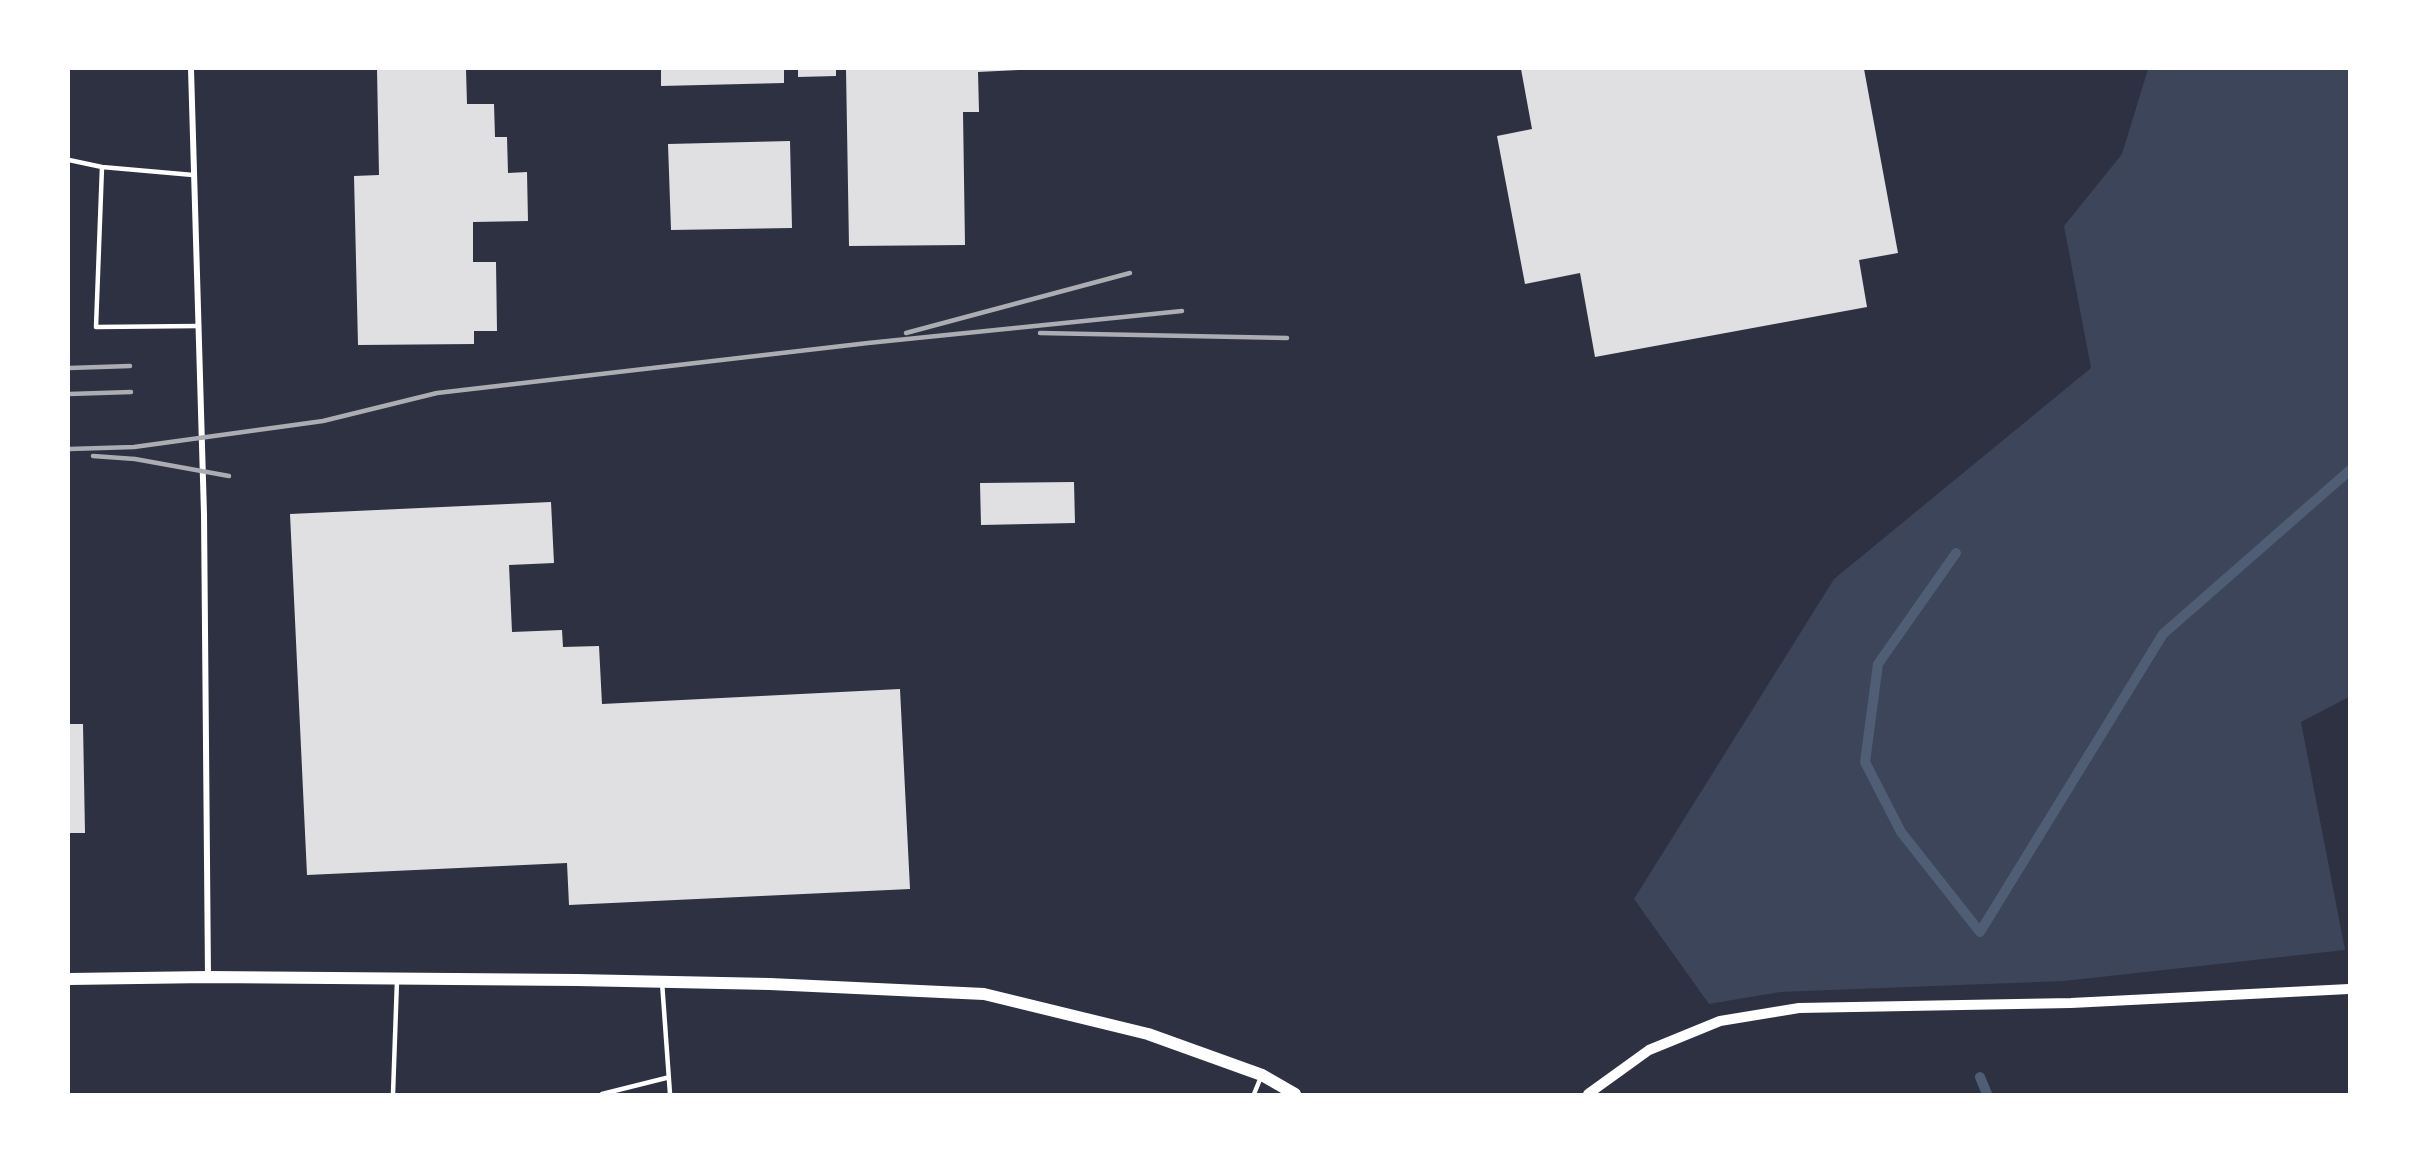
<!DOCTYPE html>
<html>
<head>
<meta charset="utf-8">
<style>
  body { margin:0 }
  #map { position:relative; width:2418px; height:1163px; overflow:hidden; background:#2d3142; font-family:Jost,sans-serif }
  canvas { display:block }
  .frame { position:absolute; inset:0; border:70px solid #fff; pointer-events:none }
</style>
</head>
<body>
<div id="map">
<canvas width="2418" height="1163"></canvas>
<div class="frame"></div>
</div>
<script>
const c = document.querySelector('canvas').getContext('2d');
c.lineJoin = 'round';
function fillPath(path, color) {
  c.fillStyle = color;
  c.fill(path, 'evenodd');
}
function strokePath(path, color, width, dash) {
  c.strokeStyle = color;
  c.lineWidth = width;
  c.lineCap = dash ? 'butt' : 'round';
  c.setLineDash(dash || []);
  c.stroke(path);
}
fillPath(new Path2D(`
  M2148,69H2349V697L2301,722L2345,950L2064,981L1780,992L1709,1004L1634,899L1834,579L2091,368L2064,226L2122,154Z`), '#3c4559');
strokePath(new Path2D(`
  M1956,553L1878,664L1865,762L1901,832L1980,932L2163,634L2349,471
  M1980,1077L1987,1094`), '#4f5d75', 10);
fillPath(new Path2D(`
  M377,69H466L467,104H494L495,137H507L508,173L527,172L528,221L473,222V262H496L497,331H474V344L358,345L354,176L379,175Z
  M661,69H784V83L661,86Z
  M798,69H836V76L798,77Z
  M846,69H1039L978,72L979,112H963L965,245L849,246Z
  M1521,69H1864L1898,253L1859,260L1867,307L1595,357L1580,273L1525,284L1497,136L1532,129Z
  M790,141L792,228L671,230L668,144Z
  M1074,482L1075,523L981,525L980,483Z
  M551,502L554,563L509,565L512,632L562,630L563,647L599,646L602,704L900,689L910,889L569,905L567,863L307,875L290,514Z
  M69,724H83L85,833H69Z`), '#e0e0e3');
strokePath(new Path2D(`
  M69,160L102,167L193,175
  M102,167L96,327L199,326
  M662,982L670,1094
  M393,1094L397,980
  M602,1094L666,1078
  M1254,1094L1261,1077`), '#fff', 4.5);
strokePath(new Path2D(`
  M191,69L204,514L208,977`), '#fff', 6);
strokePath(new Path2D(`
  M1588,1094L1649,1050L1720,1021L1799,1008L2071,1003L2349,989`), '#fff', 10);
strokePath(new Path2D(`
  M69,979L208,977L577,980L770,984L984,994L1148,1034L1262,1075L1295,1094`), '#fff', 12);
strokePath(new Path2D(`
  M906,333L1130,273
  M1040,333L1287,338
  M69,368L130,366
  M69,394L131,392
  M69,449L134,447L323,421L437,393L868,343L1182,311
  M93,456L135,459L229,476`), '#abadb3', 4.5);
</script>
</body>
</html>
